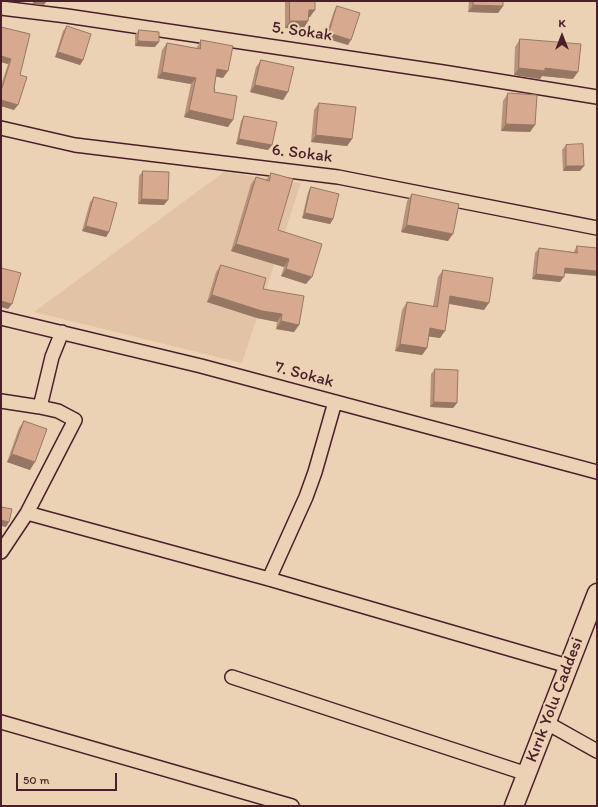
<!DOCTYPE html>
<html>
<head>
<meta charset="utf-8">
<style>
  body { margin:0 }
  #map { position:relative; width:598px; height:807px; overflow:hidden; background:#ecd2b4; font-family:Itim,sans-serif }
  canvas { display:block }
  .frame { position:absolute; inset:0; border:2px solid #4a1f2b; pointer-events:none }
  .north { position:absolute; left:542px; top:16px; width:40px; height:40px; -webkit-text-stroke:3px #ecd2b4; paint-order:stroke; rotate:0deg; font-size:11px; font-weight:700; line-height:16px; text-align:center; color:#4a1f2b }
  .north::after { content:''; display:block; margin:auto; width:14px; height:18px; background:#4a1f2b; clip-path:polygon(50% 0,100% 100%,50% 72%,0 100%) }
  .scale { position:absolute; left:16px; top:773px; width:101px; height:18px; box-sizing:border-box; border:2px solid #4a1f2b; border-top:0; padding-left:5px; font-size:12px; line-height:14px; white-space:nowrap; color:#4a1f2b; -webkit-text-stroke:3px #ecd2b4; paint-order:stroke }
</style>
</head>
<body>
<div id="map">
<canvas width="598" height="807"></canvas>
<div class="frame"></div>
<div class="north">K</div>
<div class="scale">50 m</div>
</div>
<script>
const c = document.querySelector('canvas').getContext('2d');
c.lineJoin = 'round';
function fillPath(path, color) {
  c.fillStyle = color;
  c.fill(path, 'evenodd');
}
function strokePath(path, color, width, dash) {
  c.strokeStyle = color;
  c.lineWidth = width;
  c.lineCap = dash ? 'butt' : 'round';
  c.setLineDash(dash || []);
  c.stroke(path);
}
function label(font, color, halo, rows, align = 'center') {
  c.font = font + ' Itim,sans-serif';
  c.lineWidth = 4;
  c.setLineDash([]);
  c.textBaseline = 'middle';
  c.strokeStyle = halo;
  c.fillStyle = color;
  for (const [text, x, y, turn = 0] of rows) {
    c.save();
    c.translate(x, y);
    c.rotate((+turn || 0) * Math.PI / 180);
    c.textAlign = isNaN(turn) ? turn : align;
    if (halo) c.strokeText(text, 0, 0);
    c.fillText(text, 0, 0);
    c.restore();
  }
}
fillPath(new Path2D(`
  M224,172L301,183L242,363L34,312Z`), '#e3c3a6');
const street = new Path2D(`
  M1,8L67,16L443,72L597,97
  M1,128L75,145L338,177L597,228
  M1,318L201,366L597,472
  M1,401L40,407
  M27,513L269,579L568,666
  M1,552L27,513L75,420L58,411L40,407L52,357L62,332
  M269,579L306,497L315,472L335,402
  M232,677L527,774
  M1,722L292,806
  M547,723L597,751`);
const secondary = new Path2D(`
  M514,806L597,593`);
strokePath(street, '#4a1f2b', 16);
strokePath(secondary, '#4a1f2b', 21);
strokePath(street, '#ecd2b4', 13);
strokePath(secondary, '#ecd2b4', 18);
fillPath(new Path2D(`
  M285,1H315L310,17H308V21L303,29L285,28Z
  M469,1H503V6L498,13L468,12Z
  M337,6L348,45L325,38L334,11Z
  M67,26L83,60L80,65L55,57L63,31Z
  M1,27L20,75L14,110L1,106V85L8,64L1,62Z
  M139,30L155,47L135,46V35Z
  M520,39L573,79L542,76L540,79L514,75L515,47Z
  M201,40L223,78L216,76L214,89L228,127L184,117L191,84L157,78L162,50L167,43L196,48L197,47Z
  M261,60L288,92L283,100L250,92L256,67Z
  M508,93L530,132L501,131L503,101Z
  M319,103L352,139L347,146L311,142L314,110Z
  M244,116L272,145L268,150L236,144L241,121Z
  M566,145L580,171H563L562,150Z
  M143,171L164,205L138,204L139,176Z
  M271,173L278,230L306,284L281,276L284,267L231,251L251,184L256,177L266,180Z
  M311,187L333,219L330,224L302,218L308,192Z
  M412,194L448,241L401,232L407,201Z
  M94,197L109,232L106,237L82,231L90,202Z
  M577,246L597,248L564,273L560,282L532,279L535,253L539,248L574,252V251Z
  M221,265L263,289L299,325L294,332L276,329L277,322L257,318L207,302L216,272Z
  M443,270L484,310L449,304L440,338L429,336L427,348L422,355L395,351L402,310L407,302L433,306L438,277Z
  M435,369L457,403L453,408L430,407L431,374Z
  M24,421L30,470L7,462L19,428Z`), '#b9927b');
fillPath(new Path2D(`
  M34,1H47L44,5L32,4Z
  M473,5L503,6L498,13L468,12Z
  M309,10H315L310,17H303Z
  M290,21H308L303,29L285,28Z
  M329,33L351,40L348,45L325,38Z
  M138,41L159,42L155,47L135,46Z
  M58,52L83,60L80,65L55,57Z
  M1,56L11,59L8,64L1,62Z
  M519,68H545L578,72L573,79L542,76L540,79L514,75Z
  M217,69L228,71L223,78L213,76Z
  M162,72L196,78L191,84L157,78Z
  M255,85L288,92L283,100L250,92Z
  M1,100L18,105L14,110L1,106Z
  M189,110L233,120L228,127L184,117Z
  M506,124L535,125L530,132L501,131Z
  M316,135L352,139L347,146L311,142Z
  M239,139L272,145L268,150L236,144Z
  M566,166H584L580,171H563Z
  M142,199L168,200L164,205L138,204Z
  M305,213L333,219L330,224L302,218Z
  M407,225L453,234L448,241L401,232Z
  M86,226L109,232L106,237L82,231Z
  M236,244L289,259L284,267L231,251Z
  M565,268L597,271V276L561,273Z
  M286,269L312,277L306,284L281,276Z
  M536,274L564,277L560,282L532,279Z
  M212,295L282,314L277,322L257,318L207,302Z
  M450,296L489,303L484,310L445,303Z
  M1,301L12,304L8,309L1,307Z
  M281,321L299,325L294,332L276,329Z
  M430,328L445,331L440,338L425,336Z
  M400,344L427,348L422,355L395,351Z
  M434,402L457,403L453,408L430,407Z
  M12,454L35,462L30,470L7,462Z
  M1,520L9,522L6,527L1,526Z`), '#967764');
const building = new Path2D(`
  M290,1H315V10H309L308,21H290Z
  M474,1H503V6L473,5Z
  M337,6L360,13L351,40L329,33Z
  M67,26L91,34L83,60L58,52Z
  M1,27L30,34L20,75L27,77L18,105L1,100V91L11,59L1,56Z
  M139,30L159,32V42L138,41Z
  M520,39L581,44L578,72L545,68V71L519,68Z
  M201,40L233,46L228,71L217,69L214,89H215L214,92L237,96L233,120L189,110L196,78L162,72L167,43L200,49Z
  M261,60L294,67L288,92L255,85Z
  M508,93L537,95L535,125L506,124Z
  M319,103L356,107L352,139L316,135Z
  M244,116L277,122L272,145L239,139Z
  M583,144L584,166H566V145Z
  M143,171L169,172L168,200L142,199Z
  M271,173L293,179L278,230L322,244L312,277L286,269L289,259L236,244L256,177L269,181Z
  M311,187L339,194L333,219L305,213Z
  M412,194L459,204L453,234L407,225Z
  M94,197L117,203L109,232L86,226Z
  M577,246L597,248V271L565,268L564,277L536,274L539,248L577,253Z
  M221,265L266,278L263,289L304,296L299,325L281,321L282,314L262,311L212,295Z
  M1,268L21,273L12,304L1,301Z
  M443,270L493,278L489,303L450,296L445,331L430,328L427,348L400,344L407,302L437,307Z
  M435,369L458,370L457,403L434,402Z
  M24,421L47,429L35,462L12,454Z
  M1,507L12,509L9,522L1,520Z`);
fillPath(building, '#d7aa8f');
strokePath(building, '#967764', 1);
label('17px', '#4a1f2b', '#ecd2b4', [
  ["5. Sokak",302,32,8],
  ["6. Sokak",302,154,7],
  ["7. Sokak",304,375,15],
  ["Kırık Yolu Caddesi",555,700,-69]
]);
</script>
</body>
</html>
